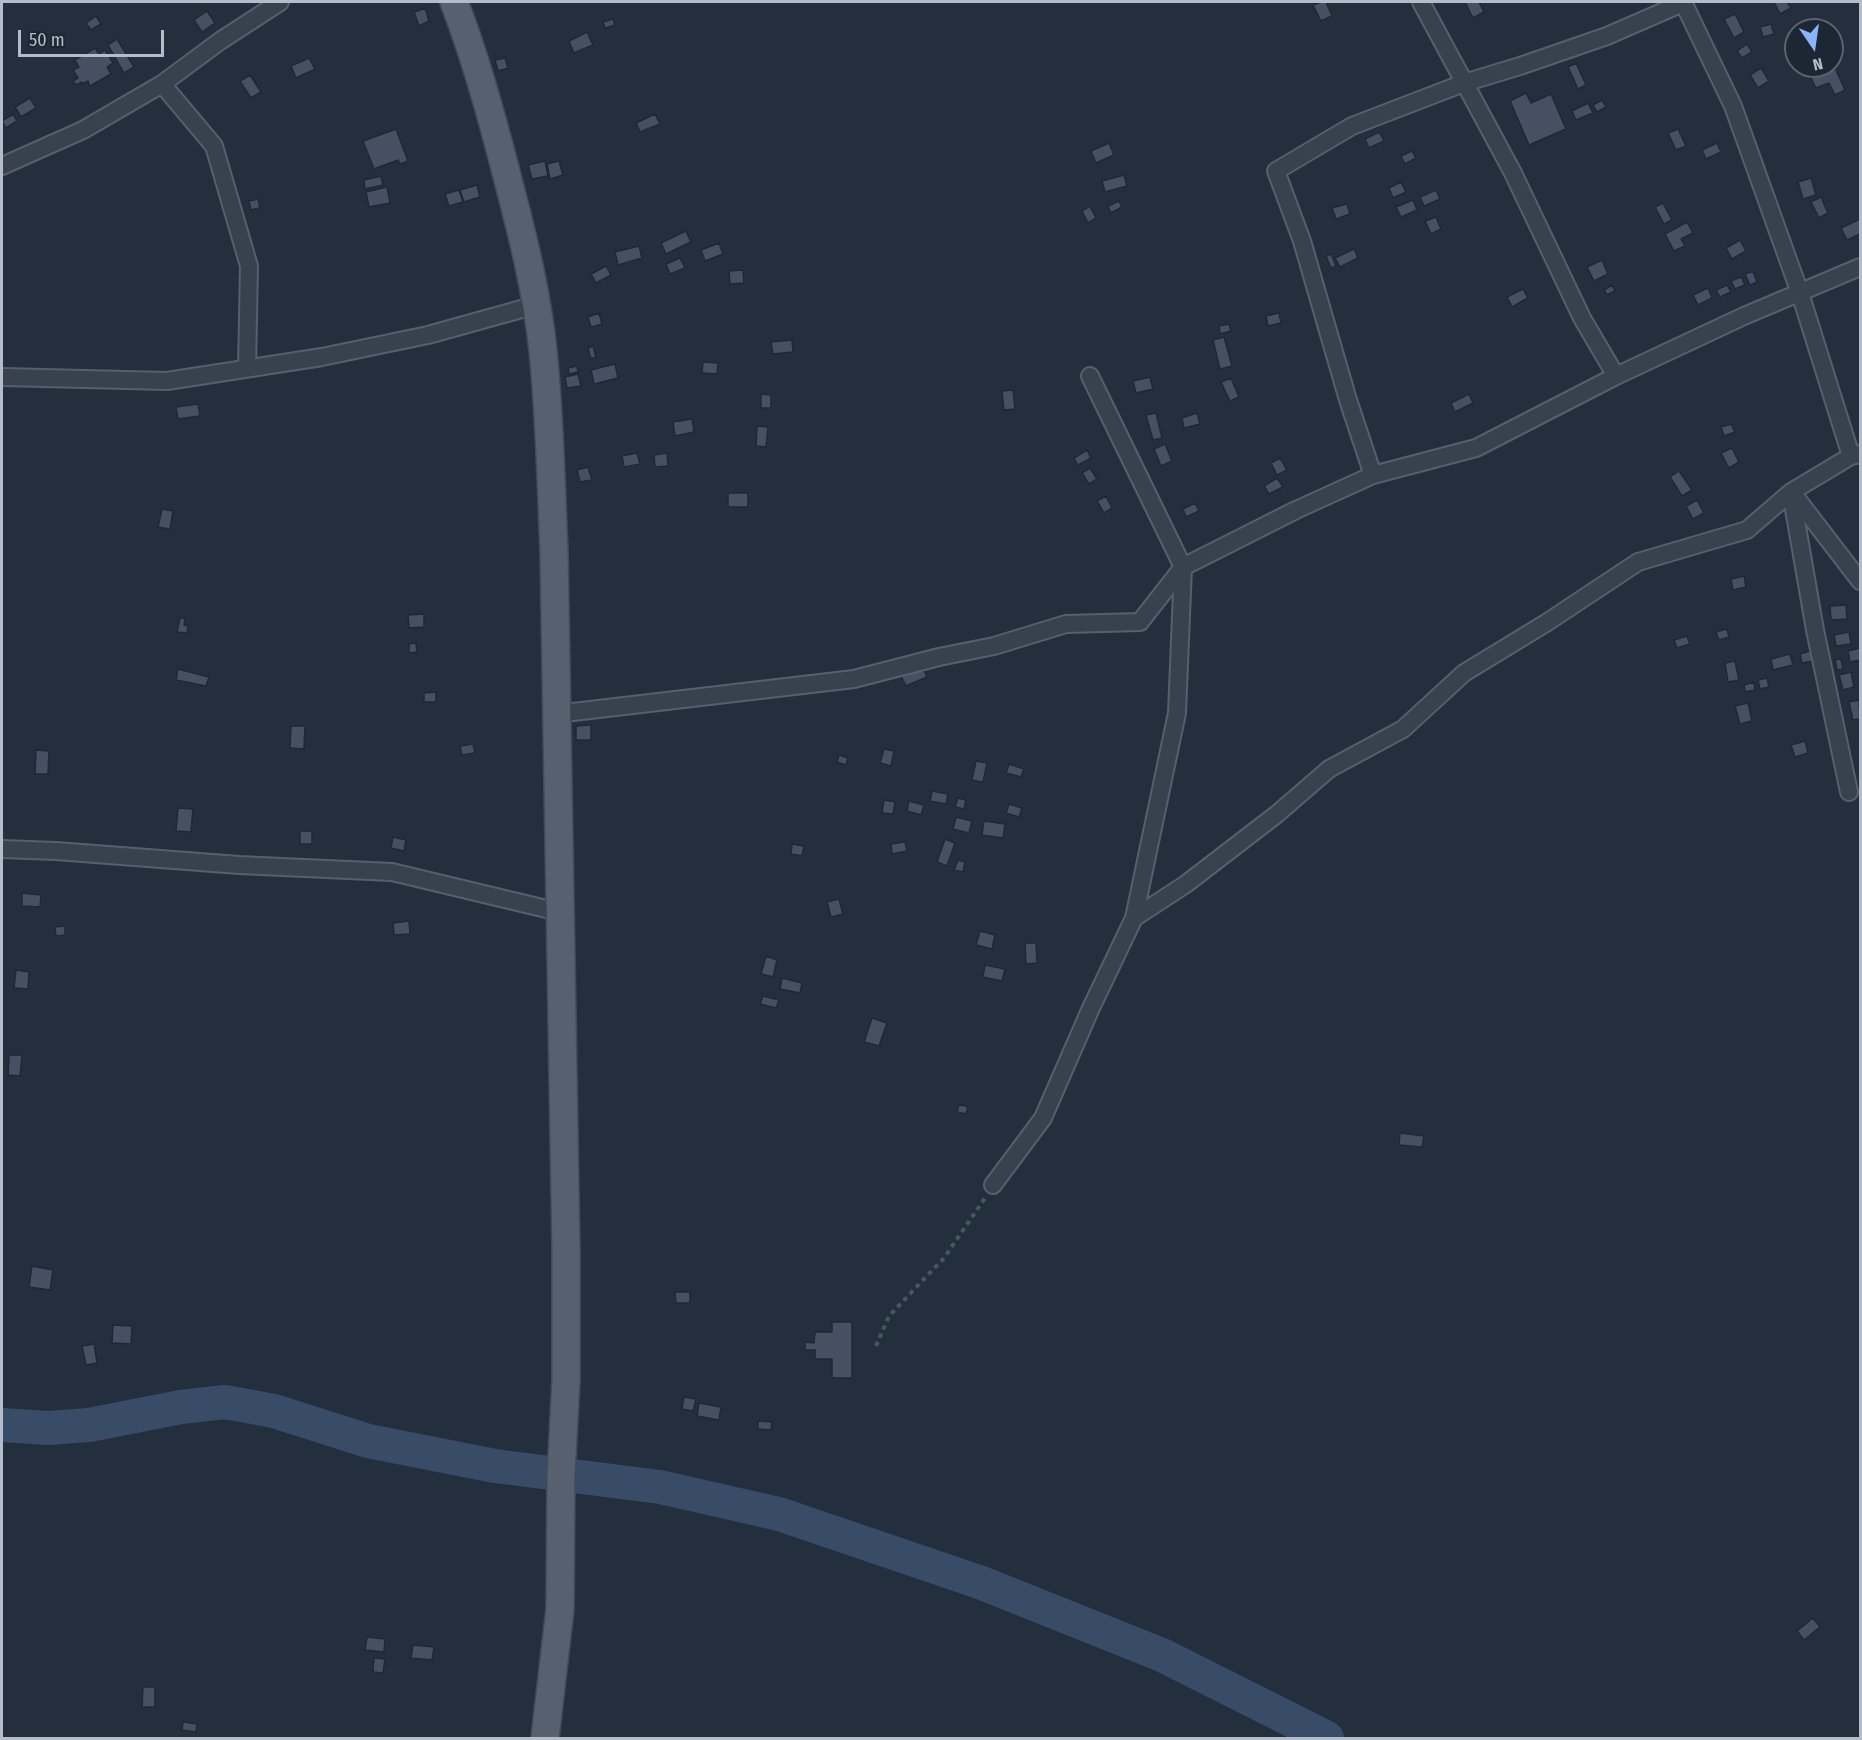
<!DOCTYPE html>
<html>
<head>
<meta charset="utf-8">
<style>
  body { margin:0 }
  #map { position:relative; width:1862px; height:1740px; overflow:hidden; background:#242f3e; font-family:"Fira Sans Condensed",sans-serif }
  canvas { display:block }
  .frame { position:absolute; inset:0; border:3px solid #b4bcc9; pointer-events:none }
  .north { position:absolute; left:1784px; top:18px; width:60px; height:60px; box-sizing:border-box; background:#1d2633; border:2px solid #59626f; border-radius:50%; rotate:167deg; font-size:16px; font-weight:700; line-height:24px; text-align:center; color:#b4bcc9 }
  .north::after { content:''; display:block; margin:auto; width:21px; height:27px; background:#8ab4f8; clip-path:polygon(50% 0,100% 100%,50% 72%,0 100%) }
  .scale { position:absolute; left:18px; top:30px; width:146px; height:27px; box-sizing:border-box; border:3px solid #b4bcc9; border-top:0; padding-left:8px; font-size:18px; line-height:21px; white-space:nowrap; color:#b4bcc9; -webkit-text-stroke:4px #1d2633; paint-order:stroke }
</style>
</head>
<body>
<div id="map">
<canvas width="1862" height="1740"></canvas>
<div class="frame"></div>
<div class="north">N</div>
<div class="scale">50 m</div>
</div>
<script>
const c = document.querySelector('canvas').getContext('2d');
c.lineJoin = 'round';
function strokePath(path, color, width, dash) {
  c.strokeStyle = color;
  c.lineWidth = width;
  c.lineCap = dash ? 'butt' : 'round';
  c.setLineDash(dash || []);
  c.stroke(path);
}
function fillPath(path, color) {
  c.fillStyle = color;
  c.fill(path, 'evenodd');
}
strokePath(new Path2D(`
  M2,1425L48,1428L89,1425L181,1407L225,1402L274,1411L368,1441L495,1466L660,1487L779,1514L982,1583L1162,1655L1327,1738`), '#394c67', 34);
const building = new Path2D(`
  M1321,2H1326L1332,16L1321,21L1313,5Z
  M1465,2H1479L1484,12L1473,18Z
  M1774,2H1787L1791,8L1780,14Z
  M425,8L429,21L419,26L414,12Z
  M207,11L215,23L202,32L194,20Z
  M1735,14L1744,32L1734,38L1724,19Z
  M96,16L101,24L91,30L86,23Z
  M613,19L615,25L605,28L603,22Z
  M1771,24L1774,34L1763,37L1760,27Z
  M587,32L593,45L574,53L569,41Z
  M117,39L134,67L124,73L108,45Z
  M1747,44L1752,52L1742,58L1737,51Z
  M95,48L99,54L105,50L113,63L107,67L111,74L90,86L88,81L83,84L82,82L76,85L73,81L78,78L73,70L79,67L75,60Z
  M309,58L315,69L296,78L291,66Z
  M505,58L508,68L498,71L495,60Z
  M1576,63L1586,85L1578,89L1568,67Z
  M1761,68L1769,81L1758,88L1750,75Z
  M1835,68L1845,90L1835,95L1829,83L1816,88L1811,78Z
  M250,75L261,92L251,98L240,81Z
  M1526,93L1531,103L1551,94L1566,129L1529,145L1510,101Z
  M30,98L36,108L21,117L15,107Z
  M1602,100L1606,107L1597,112L1593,105Z
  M1588,103L1593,113L1576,120L1572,111Z
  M13,114L17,121L6,128L2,121Z
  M655,114L660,124L640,132L636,123Z
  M396,129L408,161L400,164L398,160L374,169L363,141Z
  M1678,129L1686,146L1676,150L1668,133Z
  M1379,132L1384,141L1369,148L1365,139Z
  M1109,143L1114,155L1096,163L1091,151Z
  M1717,143L1721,152L1706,159L1702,150Z
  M1412,151L1416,158L1405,164L1401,156Z
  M545,161L548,176L532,179L528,165Z
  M559,161L563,175L550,179L547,164Z
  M1124,175L1127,186L1105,192L1102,181Z
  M381,176L383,185L365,189L364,180Z
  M1811,178L1816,195L1803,199L1798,182Z
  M1401,182L1406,192L1393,198L1389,188Z
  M477,185L480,197L464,202L460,190Z
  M387,187L390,203L369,207L366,192Z
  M459,190L463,202L449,206L445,194Z
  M1436,190L1440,199L1424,206L1420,197Z
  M1821,197L1828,213L1819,218L1811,202Z
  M258,199L260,208L251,210L249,201Z
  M1413,200L1417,210L1401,217L1396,207Z
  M1119,201L1122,207L1111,213L1108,206Z
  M1663,203L1672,220L1664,224L1655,207Z
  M1347,204L1350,214L1336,219L1332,208Z
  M1090,206L1096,218L1088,223L1082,211Z
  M1436,217L1441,229L1431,234L1425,221Z
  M1860,219V234L1847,240L1841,228Z
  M1687,222L1693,233L1681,239L1685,246L1674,251L1665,234Z
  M686,231L691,242L666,254L661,243Z
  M1740,240L1746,251L1732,259L1726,248Z
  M719,243L723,254L705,261L701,250Z
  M639,246L642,258L618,265L615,252Z
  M1354,249L1358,258L1340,267L1335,258Z
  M1331,254L1336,266L1331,268L1326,256Z
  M680,258L685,268L670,274L666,264Z
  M1602,260L1608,274L1594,281L1587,267Z
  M606,266L611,275L596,283L591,274Z
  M743,270L744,283L730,284L729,271Z
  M1753,271L1757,282L1750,285L1745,274Z
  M1741,277L1745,285L1735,289L1731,281Z
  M1612,285L1615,291L1607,295L1604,290Z
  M1727,285L1731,292L1720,297L1716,290Z
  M1708,288L1712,298L1698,305L1693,295Z
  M1523,289L1528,298L1512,307L1507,297Z
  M599,313L602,324L591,327L588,317Z
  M1279,313L1281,323L1268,326L1266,316Z
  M1229,324L1231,331L1220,334L1219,326Z
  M1224,337L1232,366L1220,369L1213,340Z
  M792,340L793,352L773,354L771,342Z
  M593,346L596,357L591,359L588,348Z
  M703,362L718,363L717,374L702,373Z
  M615,364L618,378L594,384L591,370Z
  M577,366L578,372L569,374L568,368Z
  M578,374L581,386L567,388L565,377Z
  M1150,377L1153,389L1136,393L1133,381Z
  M1231,378L1239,397L1230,401L1221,382Z
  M1013,390L1015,409L1004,410L1002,391Z
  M761,394L771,395V408H761Z
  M1469,394L1473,403L1455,412L1451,403Z
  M198,404L200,416L178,419L176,407Z
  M1156,413L1162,438L1153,440L1146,415Z
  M1197,413L1200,424L1184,428L1182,418Z
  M692,419L694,432L675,436L673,422Z
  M1731,424L1735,432L1724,436L1721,427Z
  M757,426L768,427L766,447L756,446Z
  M1165,444L1172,461L1161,466L1154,449Z
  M1732,448L1739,462L1729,468L1721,453Z
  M1087,450L1091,458L1078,465L1074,458Z
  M637,453L640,464L624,467L622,456Z
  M667,453L668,466L655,467L654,455Z
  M1280,458L1287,470L1277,475L1271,463Z
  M588,467L592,480L580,482L577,470Z
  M1090,468L1097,479L1089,484L1082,473Z
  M1679,471L1692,490L1682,496L1670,477Z
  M1277,478L1283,487L1269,494L1264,486Z
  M728,493H748V507H728Z
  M1106,496L1112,508L1104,513L1097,501Z
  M1697,500L1704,513L1693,519L1686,506Z
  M1195,503L1199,511L1186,517L1183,509Z
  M162,509L173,511L170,529L158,527Z
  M1744,576L1746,587L1733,590L1731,579Z
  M1846,605L1847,619L1831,620L1830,606Z
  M424,614V627L409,628L408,615Z
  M180,618H185L184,625L188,626L187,633L177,632Z
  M1727,629L1729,637L1719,640L1716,632Z
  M1849,632L1851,644L1836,646L1834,635Z
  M1687,636L1690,644L1677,648L1674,640Z
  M416,643L417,652L409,653V644Z
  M1860,648V660L1850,662L1848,651Z
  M1810,651L1813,661L1802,663L1800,654Z
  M1790,654L1793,665L1773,670L1771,659Z
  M1841,659L1843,669L1837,670L1835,660Z
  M1735,661L1739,680L1728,682L1725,663Z
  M922,666L927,677L906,686L901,676Z
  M178,669L209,677L206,686L176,680Z
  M1851,672L1854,687L1843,690L1839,675Z
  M1767,678L1769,687L1760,689L1758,680Z
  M1754,682L1755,690L1745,692L1744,685Z
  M436,692V702H424V693Z
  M1859,700L1860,719L1853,720L1849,702Z
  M1748,703L1752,721L1740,724L1735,706Z
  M591,725V740H576V726Z
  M291,726H305L304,749L290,748Z
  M1805,741L1808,753L1795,757L1791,745Z
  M473,744L475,753L462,755L460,746Z
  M884,749L894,751L891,766L880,763Z
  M36,750L49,751L48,774H35Z
  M839,755L848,758L846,765L837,762Z
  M976,761L987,763L983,782L972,780Z
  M1009,764L1024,769L1021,777L1006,773Z
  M932,791L948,794L946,804L930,801Z
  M958,798L966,800L964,809L955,807Z
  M884,800L895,802L893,814L882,813Z
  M909,801L924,805L921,815L907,811Z
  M1009,804L1022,808L1019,817L1006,813Z
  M178,808L193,809L191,832L176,831Z
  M956,817L972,821L969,833L953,829Z
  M984,821L1005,824L1003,838L982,835Z
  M300,831H312V844H300Z
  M393,837L406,840L404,851L391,848Z
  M945,839L955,843L947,866L937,862Z
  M905,842L907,851L892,854L891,844Z
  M792,844L804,846L802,856L791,854Z
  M958,860L965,862L963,872L954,870Z
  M22,893L41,895L40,907L22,906Z
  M839,899L843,914L831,917L827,902Z
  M409,921L410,934L394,935L393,923Z
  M65,926V935L56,936L55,927Z
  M980,931L995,935L992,949L976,945Z
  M1025,943H1036L1037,963L1026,964Z
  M766,956L777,960L773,977L761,974Z
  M985,965L1005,969L1002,981L983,977Z
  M16,970L29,972L28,989L14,988Z
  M782,978L802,983L800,993L780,989Z
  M763,996L779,1000L776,1008L760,1004Z
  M872,1018L887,1023L879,1046L864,1042Z
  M9,1055H22L20,1076L8,1075Z
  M959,1104L968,1107L966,1114L957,1112Z
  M1400,1133L1424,1136L1422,1147L1399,1145Z
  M32,1266L53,1270L50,1290L29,1287Z
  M675,1292H690V1303H676Z
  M832,1322H852V1378H832V1359H815V1350H805V1342L814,1343L815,1332H832Z
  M113,1325L132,1326L131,1344L112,1343Z
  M94,1344L97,1363L86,1365L82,1346Z
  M684,1397L696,1399L693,1411L682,1409Z
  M699,1403L721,1407L719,1420L697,1416Z
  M758,1421L772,1422L771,1430L758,1429Z
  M1813,1618L1820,1627L1804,1640L1797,1631Z
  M367,1637L385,1639L384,1652L365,1650Z
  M413,1645L434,1647L432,1660L411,1658Z
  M374,1658L385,1659L383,1673L373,1672Z
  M143,1687H155V1707H142Z
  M183,1722L197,1724L196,1732L182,1730Z`);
fillPath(building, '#455162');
strokePath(building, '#1f2835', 1.5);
const street = new Path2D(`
  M1421,2L1513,173L1582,318L1616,376
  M1683,2L1733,106L1800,293L1851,456
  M162,84L214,146L249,266L247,368
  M2,166L83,130L162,84L220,41L280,2
  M1090,376L1183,567L1177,713L1134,918
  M2,377L167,381L322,357L428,335L536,305
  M1373,475L1348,400L1302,241L1276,171L1352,126L1464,83L1520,66L1607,36L1685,2
  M1791,492L1815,630L1849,792
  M1794,495L1860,581
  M556,714L854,679L939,657L994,646L1066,624L1140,622L1183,567L1296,510L1373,475L1476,448L1616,376L1744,316L1860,267
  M2,849L56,851L239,865L392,872L559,912
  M993,1185L1043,1118L1091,1008L1134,918L1186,884L1277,814L1329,769L1403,729L1464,673L1546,623L1638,562L1747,530L1791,492L1851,456L1860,454`);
const primary = new Path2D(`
  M454,2C476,58 492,117 507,176C522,233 537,292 543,351C550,417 551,485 554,551L566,1251V1380L561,1475L560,1609L545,1738`);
strokePath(street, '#565f6c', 20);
strokePath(primary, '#414a57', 30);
strokePath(new Path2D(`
  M876,1346L889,1316L944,1258L985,1198`), '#44595c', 4, [4.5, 4.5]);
strokePath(street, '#38414e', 16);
strokePath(primary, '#56606e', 27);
</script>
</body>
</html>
